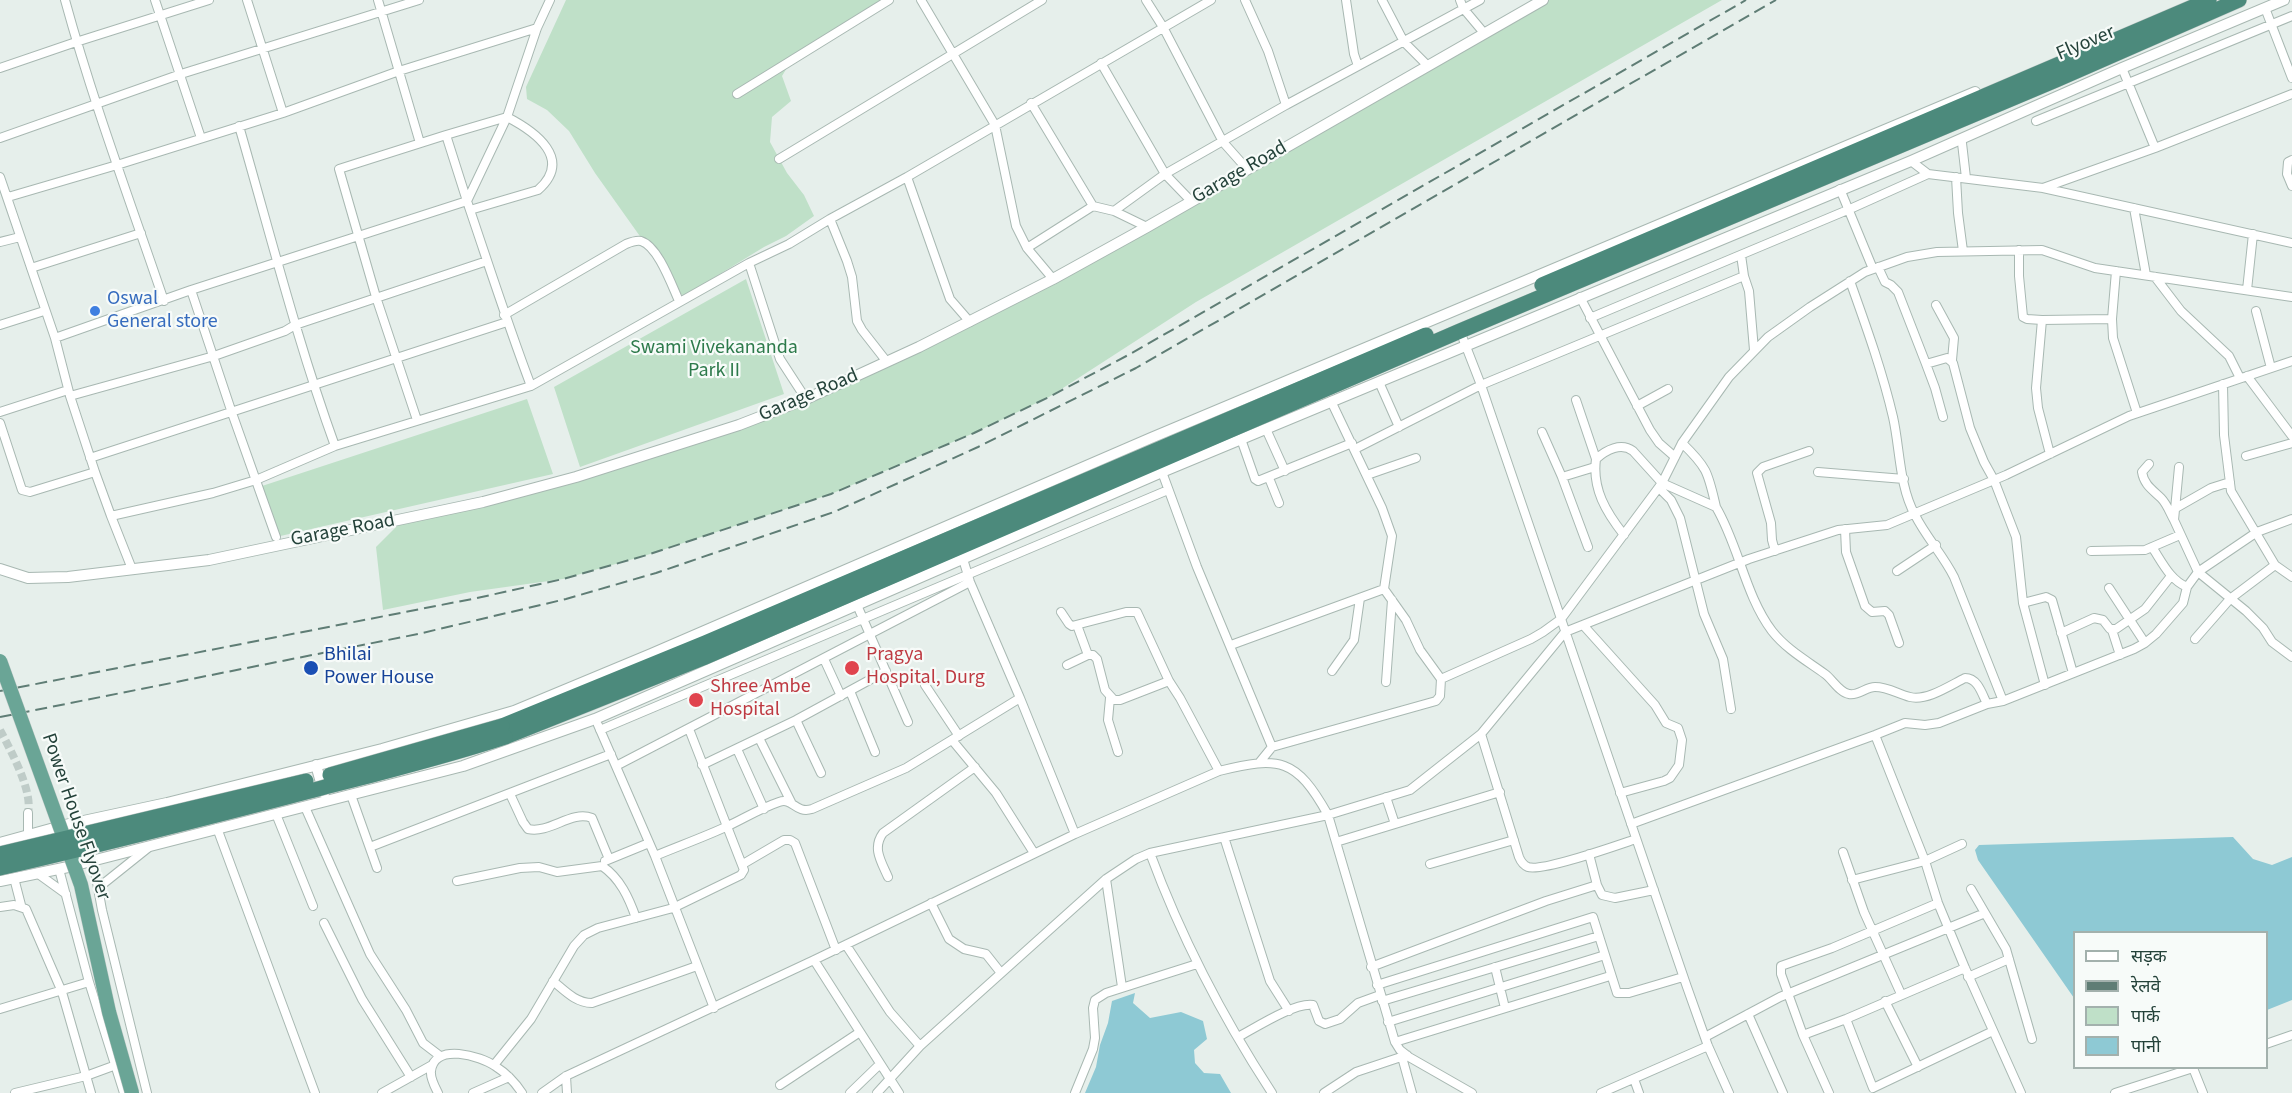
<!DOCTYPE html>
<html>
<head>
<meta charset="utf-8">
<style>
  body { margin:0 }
  #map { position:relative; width:2292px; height:1093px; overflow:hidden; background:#e6efeb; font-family:"Source Sans 3","Noto Sans Devanagari",sans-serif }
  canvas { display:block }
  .legend { position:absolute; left:2073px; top:931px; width:195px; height:138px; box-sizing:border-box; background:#f7fbf9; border:2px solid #a3b1ad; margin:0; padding:8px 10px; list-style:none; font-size:18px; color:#24423a }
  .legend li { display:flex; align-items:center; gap:12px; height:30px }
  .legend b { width:30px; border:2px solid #a3b1ad }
</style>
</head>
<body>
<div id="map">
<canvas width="2292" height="1093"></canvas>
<ul class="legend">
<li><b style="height:8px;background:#fff"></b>सड़क</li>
<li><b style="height:8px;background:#5f7d75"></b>रेलवे</li>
<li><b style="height:16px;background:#bfe0c8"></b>पार्क</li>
<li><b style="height:16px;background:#8ec9d4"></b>पानी</li>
</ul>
</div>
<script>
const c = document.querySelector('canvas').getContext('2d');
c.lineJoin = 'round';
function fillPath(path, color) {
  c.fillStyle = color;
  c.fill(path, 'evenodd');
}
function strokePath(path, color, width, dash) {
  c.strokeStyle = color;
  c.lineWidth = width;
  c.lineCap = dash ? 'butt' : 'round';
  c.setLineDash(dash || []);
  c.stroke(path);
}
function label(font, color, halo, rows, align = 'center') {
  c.font = font + ' "Source Sans 3",sans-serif';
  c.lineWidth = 4.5;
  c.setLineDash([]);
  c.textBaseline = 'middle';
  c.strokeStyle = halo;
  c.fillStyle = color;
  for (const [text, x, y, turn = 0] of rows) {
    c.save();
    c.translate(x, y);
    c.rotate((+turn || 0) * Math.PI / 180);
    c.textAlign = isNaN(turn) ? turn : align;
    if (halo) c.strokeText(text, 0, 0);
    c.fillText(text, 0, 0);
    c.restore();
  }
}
fillPath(new Path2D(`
  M566,0H888L796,53L782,76L791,101L772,117L770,142L787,173L804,195L814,216L786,236L764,247L684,296L681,294L595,173L569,131L547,110L527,99L526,87Z
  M1543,0H1722L1196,302L1049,397L974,433L831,494L647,555L563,579L470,592L383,610L376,547L404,519L576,477L739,425L970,322Z
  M746,279L784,394L580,467L554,387Z
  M527,399L553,474L276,537L259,487Z`), '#bfe0c8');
fillPath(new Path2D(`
  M2233,837L2253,859L2272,865L2292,857V1000L2267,1010L2266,932H2074V998L1978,860L1975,850L1979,845Z
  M1135,993L1133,1003L1150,1018L1181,1012L1203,1021L1207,1039L1194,1050L1195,1063L1204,1073L1220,1074L1231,1093H1085L1096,1067L1100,1045L1108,1023L1112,1001Z`), '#8ec9d4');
strokePath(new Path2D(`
  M0,730C11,751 33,791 28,813`), '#bfccc8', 8, [8, 4]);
const minor = new Path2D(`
  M65,0C93,102 130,201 164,301
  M155,0L201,138
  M247,0L283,113
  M378,0L420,143
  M921,0L995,125L1016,226L1027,248L1053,279
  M1146,0L1163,27L1223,142L1247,169
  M1245,0L1268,51L1286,105
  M1346,0L1354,54L1358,66
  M1382,0L1404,42L1427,65
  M1460,0L1463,8L1484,33
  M2265,8L2292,78
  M1101,63L1165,174L1191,201
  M0,68L76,42L209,0
  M2122,68L2155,148
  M737,94L889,0
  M1031,103L1093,206L1114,211L1147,227
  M2036,121L2292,16
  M239,126C270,233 297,341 335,446
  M0,138L181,74L419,0
  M1962,143L1966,178
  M779,159L1042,0
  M2292,160L2288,162L2287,174L2292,186
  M1911,161L1928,174L2043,188L2292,243
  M0,177L55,338L70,396L95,472L111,516
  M907,177L950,299L970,322
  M1956,177L1958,213L1963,251
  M2043,188L2155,148L2292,94
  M1840,189L1873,269
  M8,197L117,165L283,113L399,71L537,28
  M2134,208L2146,275
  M470,210L538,190C573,159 536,132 507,117L446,135L467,201L470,210C490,269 509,328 531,386
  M1114,211L1165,174L1286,105L1480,0
  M830,219L847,261L852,277L857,321L862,330L887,362
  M0,242L20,237
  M1027,248L1093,206
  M2019,250V276L2023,317L2027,319L2042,320
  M1741,255L1744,276
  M749,263L780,359L806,399
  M1878,267L1885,282L1891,285L1898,292L1926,364L1947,358L1953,363L1970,428L1984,462L1994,480L2016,537L2023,603L2045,685
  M31,268L141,233
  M2155,277L2181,311L2229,356L2240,378
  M1850,281C1866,326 1882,370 1893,417C1900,448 1899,486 1915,515C1926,537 1943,555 1954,577L2003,701
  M191,290L232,413L276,537
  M2247,290L2253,234
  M1580,297L1650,430L1659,443L1675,457
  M1936,305L1954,338L1952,360
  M2256,311L2271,368
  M504,315L626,244C631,242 636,240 641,241C658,246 672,286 679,301
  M1590,318L1850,209L1928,174
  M2112,319L2113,338L2137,413
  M0,325L44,311
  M1460,331L1481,385L1687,987L1708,1046L1729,1093
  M55,338L191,290L467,201L507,117L537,28L550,0
  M1926,364L1935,388L1943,417
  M2247,376L2292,436
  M1379,382L1399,427
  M2223,384L2224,435L2231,491L2275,565L2292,577
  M70,396L214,356L285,331L295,325L487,261
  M1576,400L1596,459
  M1331,401L1382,508L1392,536L1384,589L1406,620L1420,650L1441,679
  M1637,406L1668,389
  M0,412L68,390
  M417,420L376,297L339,169L446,135
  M0,423L22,490L30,492L95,472
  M1266,429L1285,471
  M1542,432L1562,477L1588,547
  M1241,439L1255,479L1258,481L1352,443
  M1682,443C1708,468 1708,473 1716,507
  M1355,449L1481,385L1744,276L1749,291L1754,350
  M2050,454L2038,408L2036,388L2042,320L2112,319L2116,271
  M2246,456L2292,443
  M90,458L507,322
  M2149,464L2142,472C2144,485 2153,490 2161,498C2167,504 2170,513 2174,520
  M2179,467L2174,520L2198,572L2246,611L2263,628L2272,642L2292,657
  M1162,472L1197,567L1272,747L1436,701L1440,696L1441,679L1531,639L1543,632L1561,619L1662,483L1682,443L1729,377L1768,337L1810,307L1865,272L1907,257L1937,252L2042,250L2095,268L2292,297
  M1818,472L1904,479
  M1367,475L1416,458
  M1562,477L1595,467
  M1269,478L1279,503
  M1659,488L1671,500L1680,518L1704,614L1723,659L1731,709
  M2176,508L2211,488L2230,482
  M1845,529L1846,552L1865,606L1872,612L1885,611L1889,615L1899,643
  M1624,535C1606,512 1592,489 1596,459C1606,450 1621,442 1633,451L1662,483L1716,507C1739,546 1745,595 1772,631C1786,649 1807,661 1825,674C1832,679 1840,693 1849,694C1858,696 1866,687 1875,687C1888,687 1898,694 1910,697C1927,701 1949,686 1965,678C1978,678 1982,694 1987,704
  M2152,547C2162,562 2170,580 2187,587
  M1775,551L1772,540L1771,523L1757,473L1763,467L1809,451
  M2091,551L2145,550L2180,535
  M963,559L970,582L1020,698L1075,834
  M132,569L111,516L213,493L256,480L335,446L531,386L749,263L789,244L830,219L907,177L1211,0
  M1897,571L1936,545
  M2109,588L2145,643
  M2023,603L2046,597L2052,600L2073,673
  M857,605L908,722
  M1061,612L1069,624L1072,626L1126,612H1137L1169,681L1180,698L1219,771
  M1077,625L1088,655
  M1583,625L1655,705L1666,723L1678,728L1682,740L1679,765L1670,778L1664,781L1620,793
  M2112,630L2120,655
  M2061,633L2094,618L2103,620L2110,629H2116L2145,609L2171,576
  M2195,639L2230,599L2275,565
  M1231,645L1384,589
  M824,659L841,696
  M1067,665L1088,655H1093L1097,659L1105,690L1114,700H1120L1169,681
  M1332,671L1354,640L1360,598
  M1386,682L1392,600
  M925,685L959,736
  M850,691L875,752
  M1110,698L1108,720L1118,752
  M796,720L821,773
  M598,725L655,856L714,1008
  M600,730L1168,490
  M1481,734L1519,857C1521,862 1523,865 1528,867C1542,872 1618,845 1636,839
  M1875,735L1925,861L1938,903L1965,968L2021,1093
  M759,738L791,802
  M952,740L996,793L1034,853
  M737,749L764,809
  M1259,763L1272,747
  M702,765L796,720L886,671
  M616,766L970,582
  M510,794L523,822L528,829C550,834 571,810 592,818L609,859
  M351,795L377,868
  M1386,797L1395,824
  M305,807L370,954L406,1010L423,1043L440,1056
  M276,814L313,906
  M1631,824L1875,735L1905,723L1925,725L1939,723L1987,704L2003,701L2134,649L2145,643L2156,634L2183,603L2187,587L2198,572L2257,532L2292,519
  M217,828L315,1093
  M28,836V813
  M1224,837L1270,981L1289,1011
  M1336,842L1500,792
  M370,847L611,754
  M1843,852L1864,912L1901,994
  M1150,853C1181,937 1223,1018 1272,1093
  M1589,854L1597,885
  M655,856C679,846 704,837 728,826C745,818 761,808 779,802C793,797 795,814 812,809L906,768L1020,698
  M93,860L102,910L147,1093
  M605,861L649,843
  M743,864L784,840H790L795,843L836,950
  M1430,864L1514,840
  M59,869L89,982L124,1093
  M37,873L66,894
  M888,877C881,861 872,848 883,833L975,767
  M14,878L21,905
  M1106,879L1122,987
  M1852,880L1925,861L1962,844
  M457,881L520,868L539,867L557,872L602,866C620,878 629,898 636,918
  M1971,889L2006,949L2032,1039
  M99,893L103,884L148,848
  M931,903L949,939L964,949L986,954L1001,973
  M0,907L14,905L26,909L62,992L91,1093
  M324,923L362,999L411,1077
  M846,945L890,1012L920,1046
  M814,960L899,1093
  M1371,967L1546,901L1597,885L1602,895L1615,898L1654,890
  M1495,967L1505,1008
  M1968,977L2009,959
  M553,981C565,991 576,1003 592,1003L697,966
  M1377,985L1593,917L1617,993H1629L1683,977
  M1382,1001L1599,936
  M1885,1001L1918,1067
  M0,1009L89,982
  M1748,1014L1783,1093
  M1846,1019L1873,1088L1993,1031
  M1388,1022L1605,955
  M1803,1035L1846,1019L1965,968
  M1238,1037C1255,1028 1295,1002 1313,1005L1319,1021L1325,1024L1340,1019L1358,1003L1380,995
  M1705,1037L1780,997L1985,913
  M1395,1042L1610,976
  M2266,1044L2292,1035
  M1402,1057L1412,1093
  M494,1065L531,1019L574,946L584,935L598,928L673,908L741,875L744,870L689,729
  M2193,1068L2203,1093
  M566,1076L567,1093
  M1634,1079L1639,1093
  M780,1085L860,1032
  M15,1093L86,1076L116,1065
  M382,1093L432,1065
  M438,1093C435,1087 430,1078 431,1071C434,1042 481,1056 495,1066C506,1073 515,1082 522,1093
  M473,1093L509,1077
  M542,1093L566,1076L814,960L1075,834L1219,771C1280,756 1296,758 1328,815L1395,1042L1400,1050L1409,1057L1472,1093
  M850,1093L880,1064
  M877,1093L920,1046L1106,879L1136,859L1150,853L1328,815L1410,790L1481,734L1565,632L1749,559L1838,530L1887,525L2006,475L2129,416L2292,361
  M1075,1093L1093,1049L1095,1038L1093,1008L1095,1000L1106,993L1197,964
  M1324,1093L1356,1072L1407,1055
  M1601,1093L1708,1046
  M1829,1093L1803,1035L1781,974V966L1832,948L1938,903
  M2115,1093L2193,1068`);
const tertiary = new Path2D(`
  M0,569L28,578L68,577L209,560L483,502L576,477L739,425L806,399L919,347L1053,279L1147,227L1543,0
  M316,765L324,793
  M0,843L65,825L167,803L382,749L514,711L651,654L1151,438L1975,92
  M0,881L68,867L463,766L595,719L1162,472L1911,161L2122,68L2284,0`);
const trunk = new Path2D(`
  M1542,285L2209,0
  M502,726L705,643L1426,335
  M505,737L703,658L1460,331L2056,80L2239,0`);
strokePath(minor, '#a8b8b2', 10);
strokePath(tertiary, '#a8b8b2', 12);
strokePath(trunk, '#c2cac8', 16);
strokePath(minor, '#fff', 8);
strokePath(tertiary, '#fff', 10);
strokePath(trunk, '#4c8a7c', 15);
strokePath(new Path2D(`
  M0,691L477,598L563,579L647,555L831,494L974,433L1049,397L1132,353L1746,0
  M0,717L418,634L566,599L656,573L834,512L978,447L1136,368L1776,0`), '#5f7d75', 2, [12, 6]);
const primaryBridge = new Path2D(`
  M0,661L81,885L109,1012L132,1093`);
const trunkBridge = new Path2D(`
  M330,775L502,726
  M0,854L306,781
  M0,868C97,846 194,821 291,796C363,777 435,760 505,737`);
strokePath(primaryBridge, '#c2cac8', 15, []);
strokePath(trunkBridge, '#c2cac8', 16, []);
strokePath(primaryBridge, '#6aa596', 14);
strokePath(trunkBridge, '#4c8a7c', 15);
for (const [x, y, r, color] of [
  [95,311,6,"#3f7fe0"],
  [311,668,8,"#1a4fb4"],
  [852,668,8,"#e0444e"],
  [696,700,8,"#e0444e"]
]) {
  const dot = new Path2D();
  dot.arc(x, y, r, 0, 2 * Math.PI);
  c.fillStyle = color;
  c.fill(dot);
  strokePath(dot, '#f7fbf9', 2);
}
label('20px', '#24423a', '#f7fbf9', [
  ["Flyover",2086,44,-23],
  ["Garage Road",1240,173,-30],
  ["Garage Road",809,396,-23],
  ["Garage Road",343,531,-11],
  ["Power House Flyover",75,817,71]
]);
label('20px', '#366cbe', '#f7fbf9', [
  ["Oswal",107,300],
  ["General store",107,323]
], 'left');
label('20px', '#2d7a4b', '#f7fbf9', [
  ["Swami Vivekananda",714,349],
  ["Park II",714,372]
]);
label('20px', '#164399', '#f7fbf9', [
  ["Bhilai",324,656],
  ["Power House",324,679]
], 'left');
label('20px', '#be3a42', '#f7fbf9', [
  ["Pragya",866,656],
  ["Hospital, Durg",866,679],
  ["Shree Ambe",710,688],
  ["Hospital",710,711]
], 'left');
</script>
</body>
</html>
